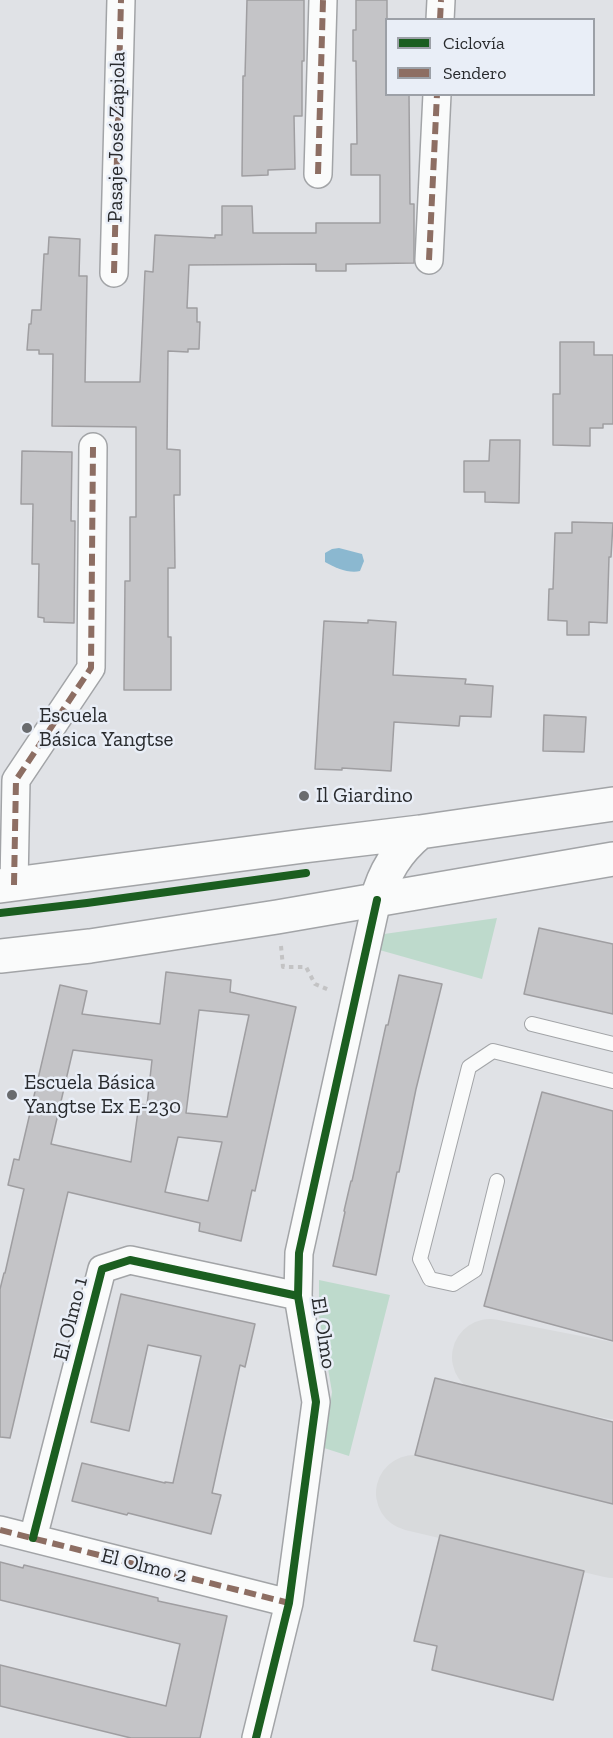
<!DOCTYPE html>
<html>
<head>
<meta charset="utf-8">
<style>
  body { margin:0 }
  #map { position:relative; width:613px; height:1738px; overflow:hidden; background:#e0e2e6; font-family:"Zilla Slab",serif }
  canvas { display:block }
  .legend { position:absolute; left:385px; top:18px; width:210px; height:78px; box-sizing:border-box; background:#e9eef7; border:2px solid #9ca0a7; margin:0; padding:8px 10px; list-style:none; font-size:18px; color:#292b2e }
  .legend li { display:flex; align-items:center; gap:12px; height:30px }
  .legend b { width:30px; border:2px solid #9ca0a7 }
</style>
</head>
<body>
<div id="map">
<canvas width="613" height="1738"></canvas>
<ul class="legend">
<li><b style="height:8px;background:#1b5e20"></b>Ciclovía</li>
<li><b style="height:8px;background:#8d6e63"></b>Sendero</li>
</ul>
</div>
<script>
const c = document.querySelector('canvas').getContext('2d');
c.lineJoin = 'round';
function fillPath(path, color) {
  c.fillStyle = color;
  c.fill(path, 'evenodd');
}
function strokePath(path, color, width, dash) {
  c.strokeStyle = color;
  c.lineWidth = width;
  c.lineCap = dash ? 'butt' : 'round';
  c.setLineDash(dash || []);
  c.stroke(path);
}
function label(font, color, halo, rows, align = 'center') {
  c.font = font + ' "Zilla Slab",serif';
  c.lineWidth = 5;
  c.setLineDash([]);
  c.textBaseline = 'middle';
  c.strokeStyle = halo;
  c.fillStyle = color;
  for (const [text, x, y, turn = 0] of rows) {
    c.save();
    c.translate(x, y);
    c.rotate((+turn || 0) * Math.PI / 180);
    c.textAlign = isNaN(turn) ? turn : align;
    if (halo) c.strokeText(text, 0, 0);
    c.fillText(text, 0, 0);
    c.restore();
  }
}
fillPath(new Path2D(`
  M497,918L482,979L376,949L377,935Z
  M319,1280L390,1295L349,1456L324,1448L332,1392L319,1316Z`), '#bedacc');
fillPath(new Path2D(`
  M339,548L362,554L364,561L360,571C350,574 335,568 325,562V553L332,549Z`), '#8bb8d0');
strokePath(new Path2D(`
  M490,1357L613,1381
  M414,1493L613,1540`), '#d8dadc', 76);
const building = new Path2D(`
  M247,0H304V61H302V116H294L295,169L268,170V175L242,176L243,76H245Z
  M356,0H387V94H409L410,204H414V263L346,264V271H316V264L189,265L187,308H197V322H200L199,349H188V352L168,351L167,449L180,450V495H174L175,568H168V637H171V690H124L125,581H130V517H136V427L52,426L53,354H39V350H27L29,324H31L32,310H41L44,254H48L49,237L80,239L79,276H87L85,382H140L145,271L153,272L155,235L215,238V235H222V206H252L253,233H316V223H380V175H351V144H357L356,61H353V30H356Z
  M560,342H594V355H613V424H603V428H590V446L553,445V394H560Z
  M490,440H520L519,503L485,502V492H464V461H489Z
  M22,451L72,452L71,521H75L74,623L44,622V618L38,617L39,564H32L33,504H21Z
  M572,522L613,523L611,557H609L607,623L589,622V635H567V621L548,620L549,589H553L555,533H572Z
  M368,620L396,622L393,675L466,679L465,684L493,686L491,717L460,716L459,726L394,722L391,771L342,768V770L315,769L324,621L368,623Z
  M544,715L586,717L584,752L543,751Z
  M539,928L613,944V1014L524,994Z
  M166,972L231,980L230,992L296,1007L255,1191L252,1190L241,1241L199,1231L200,1223L68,1192L10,1438L0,1437V1289L4,1273H5L24,1189L8,1185L14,1159L19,1160L60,985L87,991L82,1014L160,1024ZM199,1010L249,1015L227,1117L186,1113ZM73,1050L152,1060L147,1105L139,1104L131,1162L51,1144ZM178,1137L222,1142L208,1201L165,1192Z
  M399,975L442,984L416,1089L399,1172H397L376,1275L333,1266L345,1212L344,1211L351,1181H352L386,1025H388Z
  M542,1092L613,1111V1341L484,1306Z
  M121,1294L255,1324L245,1367L240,1365L212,1493L221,1495L211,1534L128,1513L127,1515L72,1501L82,1463L165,1483V1482L173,1483L201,1356L148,1345L129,1431L91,1422Z
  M435,1378L613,1422V1504L415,1455Z
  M440,1535L584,1571L553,1700L432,1670L437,1646L414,1641Z
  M0,1562L23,1568L24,1565L158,1598V1601L227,1616L200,1738H131L0,1706V1665L166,1706L180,1644L0,1600Z`);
fillPath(building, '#c4c4c7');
strokePath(building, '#9f9ea1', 1.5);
const service = new Path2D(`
  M532,1024L613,1044
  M497,1181L475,1270L453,1284L430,1279L420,1259L469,1067L493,1051L613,1081`);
const minor = new Path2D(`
  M440,20L441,0
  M318,174L323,0
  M429,260L437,94
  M114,273L121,0
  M14,885L16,780L91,668L93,447
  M0,1530L289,1603
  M33,1538L102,1269L130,1260L298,1296
  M256,1738L289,1603L316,1402L298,1296L299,1253L377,900`);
const primary = new Path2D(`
  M0,886L304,846L420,832L613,804
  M377,900C384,872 397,851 420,832
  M0,956L90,946L277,917L613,859`);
strokePath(service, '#a2a4a7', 16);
strokePath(minor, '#a2a4a7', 30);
strokePath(primary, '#a2a4a7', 36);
strokePath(new Path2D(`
  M281,946L283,967H306L315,984L329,990`), '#c3c3c4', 4, [4.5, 4.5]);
strokePath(service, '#fafbfb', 14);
strokePath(minor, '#fafbfb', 27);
strokePath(primary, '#fafbfb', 33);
strokePath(new Path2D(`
  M440,20L441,0
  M318,174L323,0
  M429,260L437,94
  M114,273L121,0
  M14,885L16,780L91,668L93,447
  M0,1530L289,1603`), '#8d6e63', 6, [12, 6]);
strokePath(new Path2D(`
  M0,913L87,903L306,873
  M33,1538L102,1269L130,1260L298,1296
  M256,1738L289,1603L316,1402L298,1296L299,1253L377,900`), '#1b5e20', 8);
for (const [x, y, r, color] of [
  [27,728,6,"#696b6e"],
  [304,796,6,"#696b6e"],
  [12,1095,6,"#696b6e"]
]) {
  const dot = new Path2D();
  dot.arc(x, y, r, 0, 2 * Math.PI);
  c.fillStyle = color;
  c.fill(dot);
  strokePath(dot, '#e9eef7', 2);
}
label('21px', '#292b2e', '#e9eef7', [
  ["Pasaje José Zapiola",117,137,-89],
  ["El Olmo 1",71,1319,-76],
  ["El Olmo",323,1333,81],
  ["El Olmo 2",144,1566,14]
]);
label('21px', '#292b2e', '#e9eef7', [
  ["Escuela",39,716],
  ["Básica Yangtse",39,740],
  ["Il Giardino",316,796],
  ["Escuela Básica",24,1083],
  ["Yangtse Ex E-230",24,1107]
], 'left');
</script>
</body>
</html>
